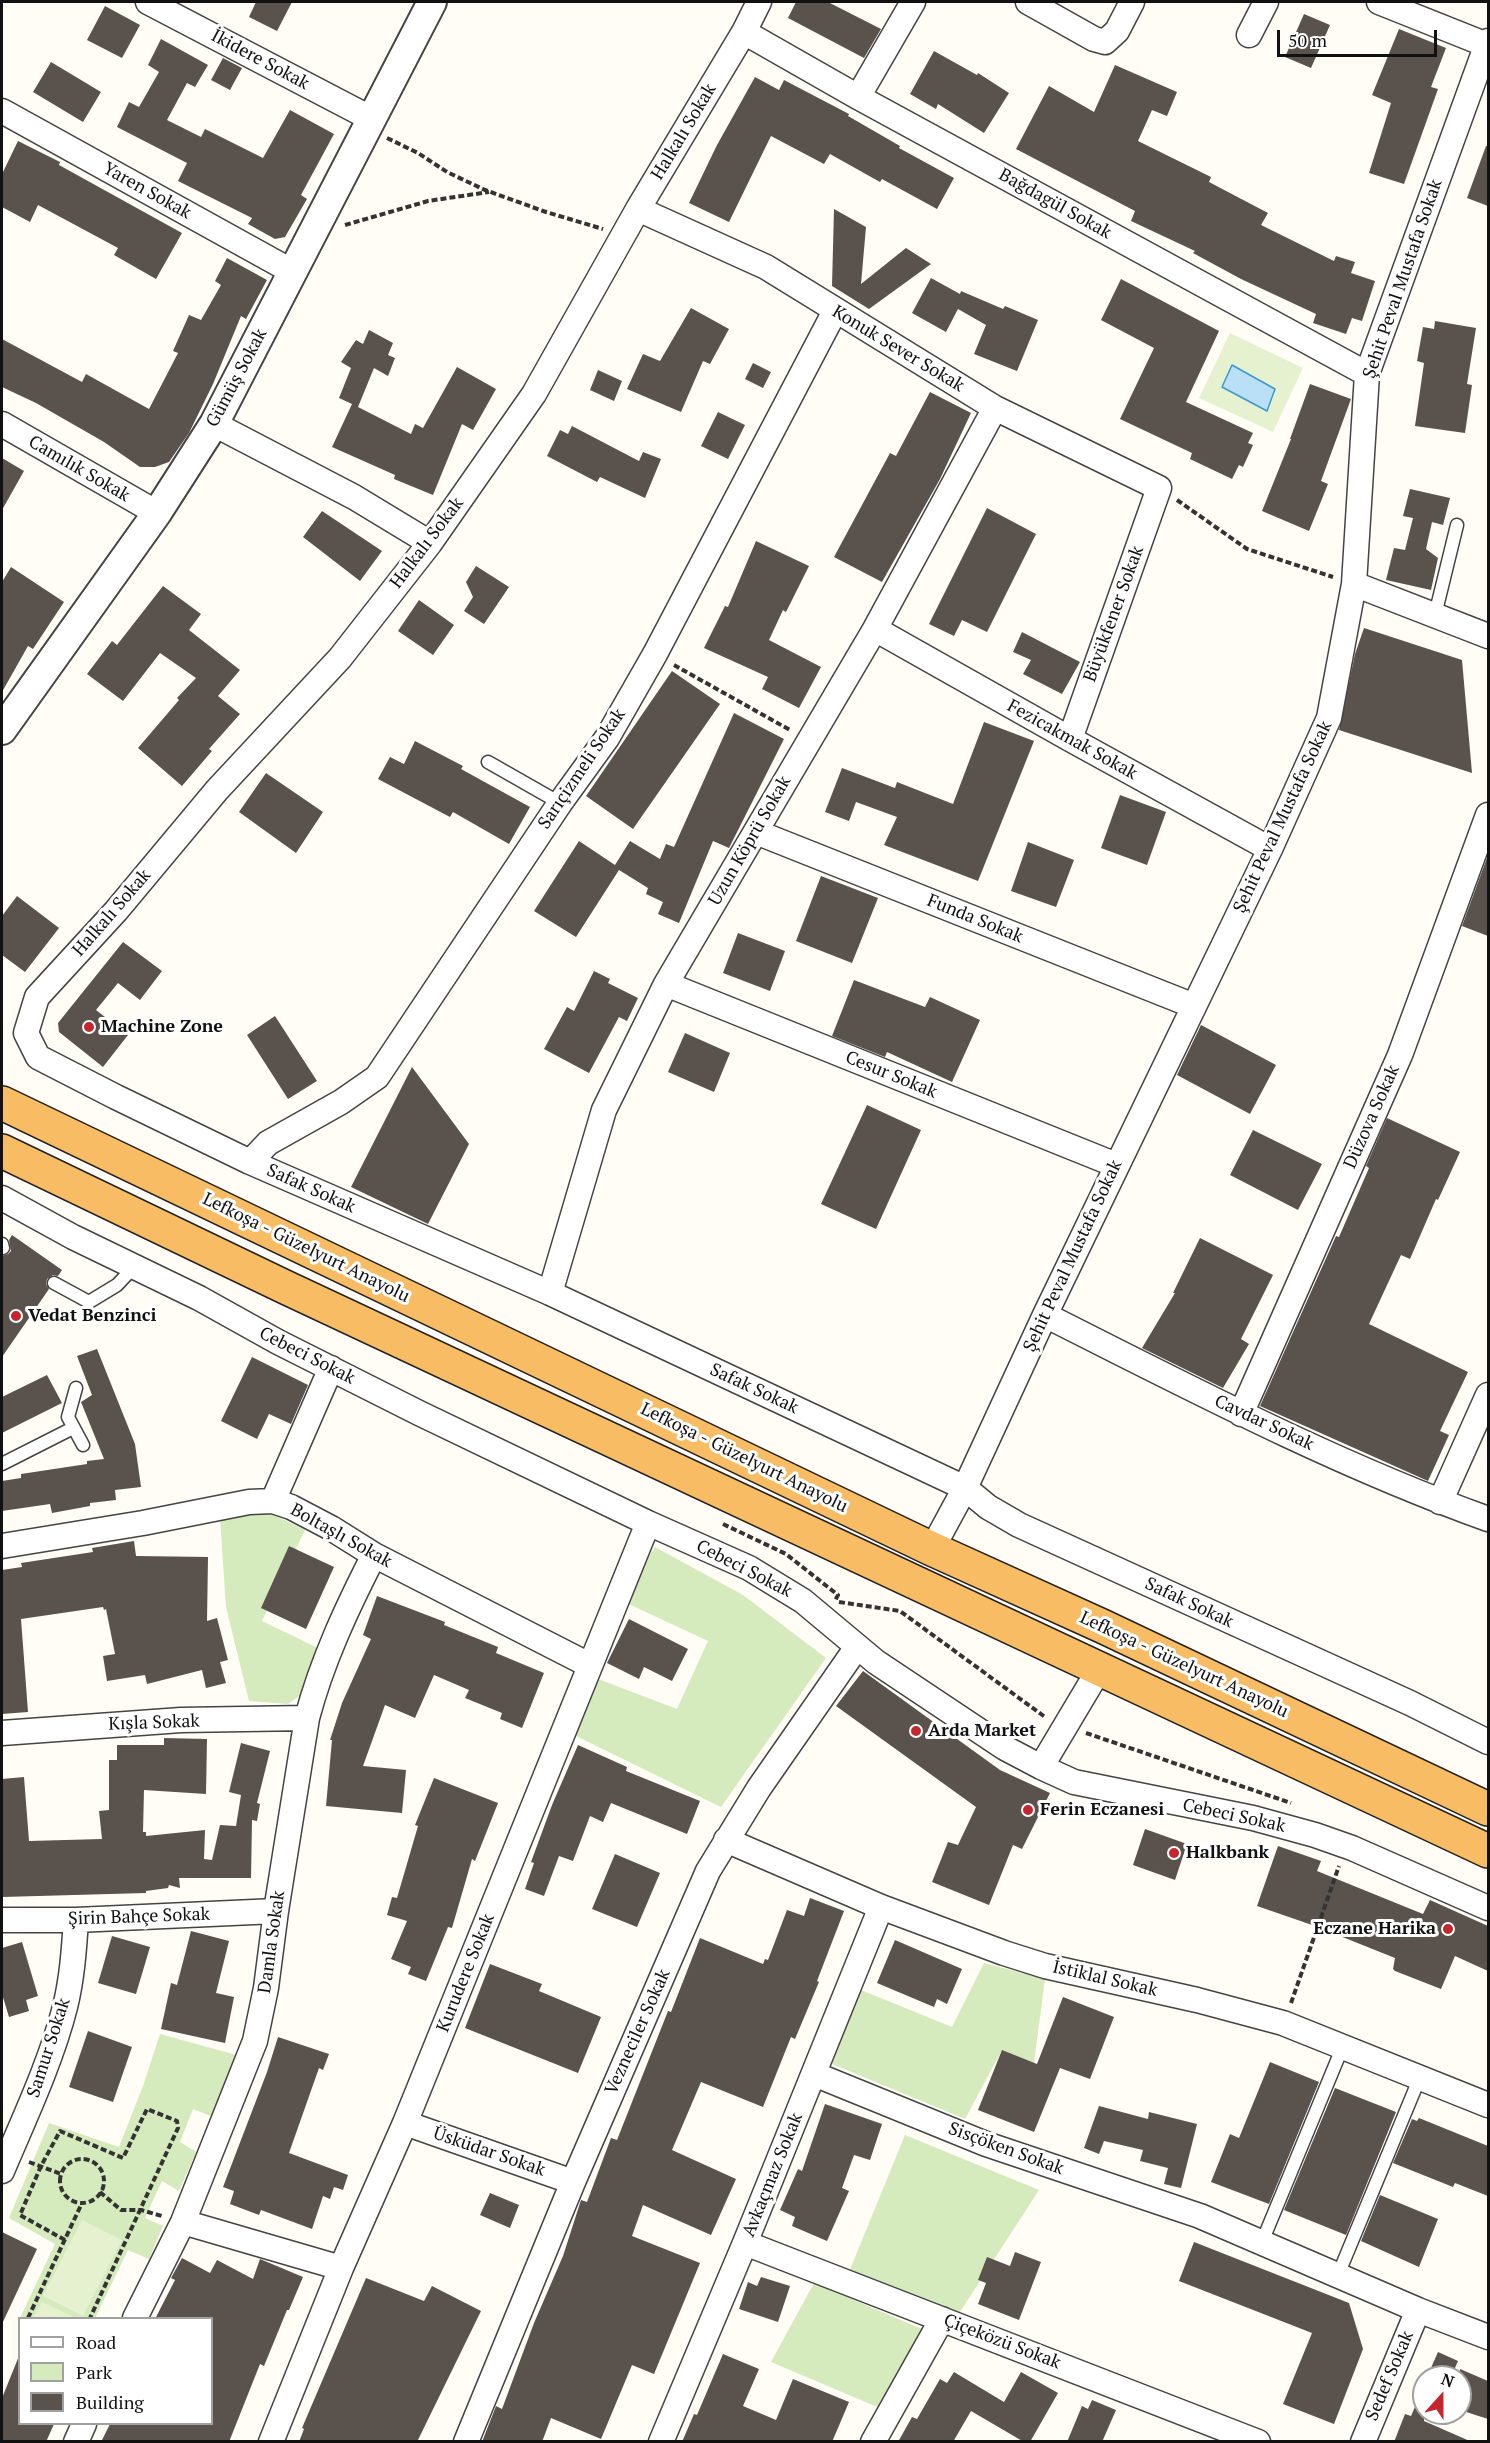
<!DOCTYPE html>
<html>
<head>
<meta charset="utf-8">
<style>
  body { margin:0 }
  #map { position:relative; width:1490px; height:2443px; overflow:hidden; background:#fffdf5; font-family:"PT Serif",serif }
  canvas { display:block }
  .frame { position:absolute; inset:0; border:3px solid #111; pointer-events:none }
  .legend { position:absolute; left:18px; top:2317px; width:195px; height:108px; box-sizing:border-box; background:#fff; border:2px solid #a0a0a0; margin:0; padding:8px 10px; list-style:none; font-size:18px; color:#111 }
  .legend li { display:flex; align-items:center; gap:12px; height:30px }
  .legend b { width:30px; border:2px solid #a0a0a0 }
  .north { position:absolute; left:1412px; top:2365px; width:60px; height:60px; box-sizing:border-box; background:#fff; border:2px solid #a0a0a0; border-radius:50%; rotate:21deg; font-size:16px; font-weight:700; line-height:24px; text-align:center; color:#111 }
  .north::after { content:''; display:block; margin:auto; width:21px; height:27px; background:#c4262e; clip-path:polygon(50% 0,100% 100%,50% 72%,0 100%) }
  .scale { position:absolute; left:1277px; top:30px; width:160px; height:27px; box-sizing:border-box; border:3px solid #111; border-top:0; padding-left:8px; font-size:18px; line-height:21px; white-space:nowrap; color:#111; -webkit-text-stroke:4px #fff; paint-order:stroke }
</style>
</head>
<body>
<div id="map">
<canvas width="1490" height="2443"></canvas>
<div class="frame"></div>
<ul class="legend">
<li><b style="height:8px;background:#fff"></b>Road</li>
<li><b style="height:16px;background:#d5ebbd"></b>Park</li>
<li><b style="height:16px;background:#5a524d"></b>Building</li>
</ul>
<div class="north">N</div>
<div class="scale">50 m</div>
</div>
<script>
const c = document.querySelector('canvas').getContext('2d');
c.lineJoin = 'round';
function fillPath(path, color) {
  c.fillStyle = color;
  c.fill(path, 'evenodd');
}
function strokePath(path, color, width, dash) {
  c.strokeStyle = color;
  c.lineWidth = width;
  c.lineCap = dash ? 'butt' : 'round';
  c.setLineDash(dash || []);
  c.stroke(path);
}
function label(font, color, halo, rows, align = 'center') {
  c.font = font + ' "PT Serif",serif';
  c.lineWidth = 6;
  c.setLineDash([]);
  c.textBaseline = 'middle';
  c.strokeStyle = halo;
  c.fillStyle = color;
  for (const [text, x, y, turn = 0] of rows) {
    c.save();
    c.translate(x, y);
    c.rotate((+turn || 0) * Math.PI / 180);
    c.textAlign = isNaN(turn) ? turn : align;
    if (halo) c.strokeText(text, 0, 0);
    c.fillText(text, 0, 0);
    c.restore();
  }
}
fillPath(new Path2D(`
  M253,1510L268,1512L305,1530L262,1621L320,1649L302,1694L288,1704L249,1701L226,1607L220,1518Z
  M655,1547L743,1595L826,1658L721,1807L574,1735L598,1679L677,1709L708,1641L620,1600Z
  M984,1963L1045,1979L1034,2063L1001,2052L965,2119L832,2064L861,1990L952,2027Z
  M160,2034L240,2056L216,2118L193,2109L180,2142L196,2152L179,2191L162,2181L145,2218L163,2226L149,2259L128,2250L95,2318H20L55,2244L9,2218L49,2123L119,2147L143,2086Z
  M905,2135L1039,2190L958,2315L849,2272Z
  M814,2283L922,2329L882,2409L771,2362Z`), '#d5ebbd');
fillPath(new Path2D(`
  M1230,333L1303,368L1273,432L1199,398Z
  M82,2220L122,2240L83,2316L43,2296Z
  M42,2302L76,2318H33Z`), '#e6f2cf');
const water = new Path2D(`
  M1232,365L1275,389L1267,411L1222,387Z`);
fillPath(water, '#b9e0f7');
strokePath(water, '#3f96cf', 1.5);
fillPath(new Path2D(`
  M256,2H292L277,31L249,17Z
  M796,2H828L881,29L864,58L788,18Z
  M105,6L140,25L122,58L87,40Z
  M1304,14L1330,25L1311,68L1285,57Z
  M1399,29L1446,48L1431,87L1438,89L1404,184L1369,173L1391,103L1372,95Z
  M161,39L208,65L195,87L187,83L167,120L201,137L205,129L263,158L290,110L334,134L301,195L307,199L285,237L275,239L248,224L252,218L178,181L187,163L117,127L129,102L139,107L159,72L148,65Z
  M934,51L977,75L978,73L1009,93L984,133L938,104L936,109L910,94Z
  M223,58L242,68L230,90L211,80Z
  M51,62L101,92L83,122L33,92Z
  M1115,65L1177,92L1167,116L1152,110L1138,141L1211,177L1209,182L1268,213L1261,225L1334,261L1336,256L1355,262L1351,273L1375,281L1362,321L1352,318L1346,334L1313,323L1316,314L1241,279L1193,253L1195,251L1131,221L1135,211L1016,149L1049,86L1094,112Z
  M755,77L779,90L784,80L849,114L848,116L900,146L899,148L954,178L937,209L882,179L880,182L830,154L824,164L771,136L729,222L689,203L717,145Z
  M18,141L60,162L59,165L182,233L156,279L114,255L118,248L38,205L30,222L2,207V174Z
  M1486,146H1488V206L1467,198Z
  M834,209L866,227L861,284L906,248L931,264L869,309L832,286Z
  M227,258L267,280L246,319L241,316L213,384L189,433L169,462L155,467H140L104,442L36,403L2,387V339L82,382L86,374L149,409L178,353L173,351L189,315L201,320L221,285L215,281Z
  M931,278L960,294L961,291L1003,309L1005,306L1038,320L1017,371L974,354L986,325L958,309L946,332L912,313Z
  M1121,279L1219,331L1186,402L1253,433L1248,443L1253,445L1243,467L1239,465L1232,479L1190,459L1192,453L1120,419L1154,348L1101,320Z
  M691,308L729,329L710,364L703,361L681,412L627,389L643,354L660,361Z
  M1435,321L1476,328L1467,384L1472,385L1465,433L1415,426L1424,363L1417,361L1423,327L1434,329Z
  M369,330L393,343L388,355L395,358L388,376L374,368L358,407L411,434L415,424L423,428L457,367L496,389L473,430L462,424L433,495L394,479L395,475L332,447L352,404L339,398L351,368L341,362L356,340L363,344Z
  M753,363L771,372L763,388L745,379Z
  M598,370L622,381L614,401L590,390Z
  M1310,384L1351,399L1321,481L1328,484L1309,531L1262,511L1291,439H1290Z
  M930,392L971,413L940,479L882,582L834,557L890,453L896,456Z
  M718,412L745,425L728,459L701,446Z
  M572,426L639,461L643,452L661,459L645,498L600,477L597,482L547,456L560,430L568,434Z
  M2,458L24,471L2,510Z
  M1410,489L1450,498L1443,525L1432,522L1426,549L1438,558L1431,590L1386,580L1394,548L1405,550L1413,518L1403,516Z
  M987,508L1036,534L987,632L962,620L954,636L929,624Z
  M322,511L382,551L360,581L303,537Z
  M756,541L809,566L786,612L783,610L769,640L821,667L799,708L762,689L768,677L704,648L725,606L728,607Z
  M476,566L509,587L484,624L464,611L473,597L466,582Z
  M11,567L64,602L33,649L28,646L2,692V582Z
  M163,586L201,614L189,630L240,670L218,696L240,714L209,749L212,751L182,786L138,748L179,700L177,698L196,678L160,653L123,701L87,674L112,641L117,645Z
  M419,600L454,625L433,655L398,631Z
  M1364,628L1462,660L1472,773L1339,730L1355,654Z
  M1022,632L1080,662L1062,694L1023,674L1031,660L1013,652Z
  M672,671L720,704L633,829L586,796Z
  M734,713L784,739L729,848L713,841L679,923L658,914L663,902L646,894L648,888L619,870L576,937L534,911L579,841L615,865L630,841L660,859L666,844L674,847Z
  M984,722L1034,741L978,881L884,845L897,817L856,802L849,821L825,812L842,768L895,788L897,782L953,804Z
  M415,741L463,766L461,769L530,807L509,844L453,812L450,817L378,779L390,757L404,764Z
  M266,773L323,812L296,853L239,812Z
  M1120,795L1166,812L1147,865L1101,848Z
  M1028,842L1074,860L1056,907L1011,891Z
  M1488,855V936L1462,926Z
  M821,876L878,898L852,963L796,941Z
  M17,896L59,928L25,972L2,955V916Z
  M738,933L785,951L770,991L723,973Z
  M123,942L162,971L140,1000L118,983L96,1010L128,1035L103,1067L59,1032L58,1023Z
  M594,971L610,979L608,983L638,998L627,1021L619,1017L589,1073L544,1049L567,1007L574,1011Z
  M854,980L925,1007L930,997L980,1020L952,1082L887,1052L885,1057L832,1036Z
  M275,1016L317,1081L288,1099L247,1035Z
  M1201,1025L1276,1065L1250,1114L1177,1075Z
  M685,1033L730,1053L714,1092L668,1072Z
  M412,1067L469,1144L428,1224L351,1187Z
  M867,1105L921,1130L876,1229L821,1204Z
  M1387,1118L1460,1152L1438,1200L1436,1199L1410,1259L1401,1255L1369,1324L1468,1372L1440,1431L1449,1435L1428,1481L1260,1406L1336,1236L1339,1237L1369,1168L1366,1166Z
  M1253,1130L1322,1164L1298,1210L1230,1175Z
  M12,1235L62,1270L58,1276L53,1275L47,1279L46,1284L49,1289L2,1357V1256L8,1254L11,1251L9,1240Z
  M1200,1238L1273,1275L1241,1339L1249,1344L1223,1388L1142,1348L1175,1293H1173Z
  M97,1349L135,1444L141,1487L115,1490L116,1500L90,1503V1506L52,1513L50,1504L2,1511V1481L21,1478V1474L87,1464V1461L104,1459L81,1402L92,1395L77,1356Z
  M252,1357L308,1385L291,1424L269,1414L257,1439L221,1421Z
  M47,1375L62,1403L2,1433V1397Z
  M134,1541L136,1556L208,1557L207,1621L217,1618L228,1660L220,1662L226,1683L206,1688L202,1670L147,1684L145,1675L107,1681L103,1656L115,1654L106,1609L104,1610L103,1607L21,1619L28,1712L2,1714V1570L22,1567L21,1563L93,1552L92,1548Z
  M289,1546L334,1567L306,1629L261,1608Z
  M377,1596L445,1622L444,1625L498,1647L496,1653L544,1673L522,1728L500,1719L502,1713L465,1698L469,1690L434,1675L415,1718L385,1705L363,1766L406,1770L402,1813L326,1806L332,1740H330L342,1703L371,1639L363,1635Z
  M629,1619L688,1649L672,1681L644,1667L639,1679L607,1663Z
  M863,1671L1000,1770L1050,1793L1022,1849L1013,1845L989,1905L932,1882L948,1842L958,1845L976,1807L836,1706Z
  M164,1738L207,1739L206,1794L144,1790L143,1832H146V1836L205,1830L204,1859L212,1860L220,1825L236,1826L241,1795L229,1792L241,1743L270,1751L257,1803L260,1804L257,1821L252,1820L251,1878H179L180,1888L169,1885L168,1888L146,1891V1893L2,1897V1779L24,1777L29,1841L102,1839L99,1811L109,1810V1760H117V1745H164Z
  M578,1745L627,1767L626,1771L700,1801L687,1834L611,1803L603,1822L590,1816L573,1861L559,1856L544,1896L525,1889L534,1863L531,1862L552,1805Z
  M434,1778L498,1803L475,1861L472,1859L452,1928L448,1927L426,1981L408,1974L411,1967L391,1959L407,1921L387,1915L392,1897L397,1898L418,1826L415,1825Z
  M1145,1829L1187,1844L1175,1880L1133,1865Z
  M1278,1846L1321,1861L1317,1871L1423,1914L1430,1900L1488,1926V1971L1455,1956L1441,1989L1395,1971L1393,1969L1395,1958L1315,1926L1257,1906Z
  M615,1854L660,1873L637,1927L592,1909Z
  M810,1898L844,1911L817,1981L819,1982L795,2039L791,2037L763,2107L701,2082L672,2150L736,2179L711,2235L643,2205L632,2236L700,2263L654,2374L632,2365L601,2439L551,2418L542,2442H482L496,2406L502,2409L534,2323L563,2256L581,2200L587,2202L611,2138L617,2140L668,2011L671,2012L700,1938L763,1964L765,1959L768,1960L787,1910L804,1916Z
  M191,1931L229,1941L216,1993L234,1997L225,2043L161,2029L171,1983L177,1985Z
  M112,1936L150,1947L136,1994L98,1983Z
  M895,1940L962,1969L947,2004L937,1999L934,2007L877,1983Z
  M22,1942L38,1996L26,2000L29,2011L9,2017L2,1994V1948Z
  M490,1964L542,1984L539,1991L601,2017L578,2073L465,2028Z
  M1063,1997L1114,2017L1090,2079L1060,2068L1034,2132L978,2110L1002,2050L1037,2064Z
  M88,2031L132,2047L113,2102L69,2087Z
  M278,2037L329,2054L323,2070L319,2068L289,2153L348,2175L343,2190L334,2187L330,2199L323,2196L312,2229L261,2210L259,2215L230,2204L234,2191L223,2187L267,2072Z
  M1270,2062L1319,2082L1269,2204L1211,2182L1230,2134L1239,2138Z
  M1335,2088L1396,2112L1346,2235L1284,2210Z
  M825,2104L882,2124L870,2160L854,2155L842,2188L849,2191L827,2241L792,2226L795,2217L780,2210L798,2169L802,2171Z
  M1099,2106L1148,2119L1149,2112L1197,2124L1181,2188L1164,2184L1168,2168L1140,2161L1143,2150L1104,2141L1099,2154L1084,2148Z
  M1419,2118L1488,2146V2196L1455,2183L1453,2187L1393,2163L1412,2119L1417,2121Z
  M490,2193L519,2205L510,2228L480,2215Z
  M1380,2195L1438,2219L1419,2267L1361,2241Z
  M2,2232L37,2249L2,2324Z
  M1194,2242L1349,2303L1363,2349L1334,2424L1283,2404L1312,2333L1179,2281Z
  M1015,2252L1041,2262L1019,2320L978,2304L986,2283L978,2280L987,2257L1010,2266Z
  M182,2258L210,2273L217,2260L253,2279L260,2259L303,2277L289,2310H287L264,2366L260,2364L229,2442H101L110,2424H212V2319H155L175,2280L171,2278Z
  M761,2277L790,2286L778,2322L739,2309L748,2282L757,2286Z
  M366,2278L424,2301L432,2286L481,2311L417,2442H299L304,2429L302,2428Z
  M1438,2352L1458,2361L1451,2377H1427Z
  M723,2354L759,2369L743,2406L776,2420L793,2379L849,2402L832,2442H682L694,2414L697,2415Z
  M19,2356L20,2424H54L46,2442H2V2398Z
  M1460,2369L1488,2381V2419L1460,2410Z
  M954,2372L1004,2402L1021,2372L1058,2393L1030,2442H1024L971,2411L953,2442H898L912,2417L917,2419L940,2379L947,2383Z
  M1424,2386V2421L1472,2442H1394L1405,2414L1411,2416Z
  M1092,2400L1116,2410L1102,2442H1067L1082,2406L1088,2409Z`), '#5a524d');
const service = new Path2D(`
  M1435,615L1457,525
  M488,762L560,803
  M2,1244L3,1248
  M54,1283L89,1302L117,1285L134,1267
  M76,1388L68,1417L83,1445
  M2,1464L73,1428
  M1262,2242L1343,2046
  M1338,2275L1420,2077`);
const minor = new Path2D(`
  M148,2L372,119
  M759,2L744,32L638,209L534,394L430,543L340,658L217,790L116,911L37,997L26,1033L38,1057L116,1097L250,1162L550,1293L965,1488L988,1507L1019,1525L1410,1703L1488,1742
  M1028,2L1094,39L1105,42L1117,31L1132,2
  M1379,2L1487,45
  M744,32L858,97L1367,374
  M1249,35L1266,2
  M858,97L913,2
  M2,111L293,272
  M638,209L766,267L995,408L1159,488L1070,739
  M2,424L157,513
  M214,424L354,497L430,543
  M1354,584L1488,636
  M875,629L1070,739L1270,849
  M756,832L1194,1006
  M666,984L1116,1165
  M250,1162L268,1143L341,1102L377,1077L560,803L607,738L655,654L835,311
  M2,1198L73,1237L199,1298L278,1342L419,1413L648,1523L749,1568L803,1601L876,1662L1005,1748L1041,1767L1074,1782L1253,1818L1315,1835L1352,1848L1488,1908
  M550,1293L604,1110L666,984L875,629L995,408
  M1045,1315C1190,1388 1335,1464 1488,1519
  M1241,1414L1400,1055L1488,815
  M273,1501L331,1368
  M1440,1502L1488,1395
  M2,1546L143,1523L249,1502L273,1501L291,1507L331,1528L374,1555L589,1665
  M932,1549L965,1488L1045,1315L1270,849L1329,718L1354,584L1367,374L1488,41
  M2,1733L181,1720L307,1718
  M1041,1767L1100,1668
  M726,1840L881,1907L1004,1953L1045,1966L1197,2000L1283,2023L1488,2105
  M2,1920H76L276,1911
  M814,2074L986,2144L1200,2216L1418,2310L1488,2337
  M405,2123L573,2182
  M2,2171C24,2119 51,2062 65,2007C72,1979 74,1950 76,1920
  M183,2222L341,2268
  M745,2243L1258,2442
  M135,2318L183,2222L255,2041L266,1988L276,1911L307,1718C322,1661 347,1608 374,1555
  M76,2442L84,2424
  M271,2442L341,2268L405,2123L648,1523
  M466,2442L573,2182L708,1871L759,1788L857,1647
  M661,2442L745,2243L881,1907
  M873,2442L942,2319
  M1363,2442L1418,2310`);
const tertiary = new Path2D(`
  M2,730L157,513L214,424L432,2`);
const trunk = new Path2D(`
  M2,1103L932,1549L1102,1626L1488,1809
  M2,1151L285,1287L1488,1851`);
strokePath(service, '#444', 15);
strokePath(minor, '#444', 27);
strokePath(tertiary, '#444', 32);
strokePath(trunk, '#222', 36);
strokePath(new Path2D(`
  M387,138L418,153L447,172L485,190L546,212L603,229
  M345,225L428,201L489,192
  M1177,500L1247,549L1333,577
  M674,665L790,730
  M723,1524L786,1554L838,1595L835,1601
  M839,1602L900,1611L1045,1717
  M1086,1733L1291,1803
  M1291,2003L1339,1866
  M60 2181a22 22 0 1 1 44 0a22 22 0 1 1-44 0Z
  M29,2162L61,2174
  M100,2192L121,2210H141L162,2216
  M65,2240L20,2215L41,2166L60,2131L123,2158L147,2109L177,2121L178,2128L90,2318
  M28,2318L82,2203`), '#333', 4, [6, 3]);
strokePath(service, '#fff', 12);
strokePath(minor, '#fff', 24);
strokePath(tertiary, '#fff', 28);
strokePath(trunk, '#f7bc64', 33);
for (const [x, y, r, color] of [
  [89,1027,6,"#c4262e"],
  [16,1316,6,"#c4262e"],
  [916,1731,6,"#c4262e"],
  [1028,1810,6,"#c4262e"],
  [1174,1853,6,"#c4262e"],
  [1448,1929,6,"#c4262e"]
]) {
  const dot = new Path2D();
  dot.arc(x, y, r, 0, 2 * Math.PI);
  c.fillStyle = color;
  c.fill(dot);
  strokePath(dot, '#fff', 2);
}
label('18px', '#111', '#fff', [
  ["İkidere Sokak",260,60,28],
  ["Halkalı Sokak",684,132,-59],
  ["Yaren Sokak",147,191,29],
  ["Bağdagül Sokak",1055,204,29],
  ["Şehit Peval Mustafa Sokak",1403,279,-71],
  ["Konuk Sever Sokak",898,349,31],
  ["Gümüş Sokak",237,378,-62],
  ["Camılık Sokak",79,469,30],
  ["Halkalı Sokak",427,543,-53],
  ["Büyükfener Sokak",1114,614,-70],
  ["Fezicakmak Sokak",1072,740,29],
  ["Sarıçizmeli Sokak",582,769,-56],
  ["Şehit Peval Mustafa Sokak",1283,817,-65],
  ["Uzun Köprü Sokak",750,841,-60],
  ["Halkalı Sokak",112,913,-49],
  ["Funda Sokak",975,919,22],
  ["Cesur Sokak",891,1075,22],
  ["Düzova Sokak",1372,1117,-66],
  ["Safak Sokak",311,1189,24],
  ["Lefkoşa - Güzelyurt Anayolu",306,1248,26],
  ["Şehit Peval Mustafa Sokak",1073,1256,-65],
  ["Cebeci Sokak",307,1356,27],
  ["Safak Sokak",754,1389,25],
  ["Cavdar Sokak",1264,1423,25],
  ["Lefkoşa - Güzelyurt Anayolu",744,1458,26],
  ["Boltaşlı Sokak",341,1536,29],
  ["Cebeci Sokak",744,1569,27],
  ["Safak Sokak",1189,1603,25],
  ["Lefkoşa - Güzelyurt Anayolu",1184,1665,25],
  ["Kışla Sokak",154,1723,-2],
  ["Cebeci Sokak",1234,1816,12],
  ["Şirin Bahçe Sokak",139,1917,-2],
  ["Damla Sokak",272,1942,-82],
  ["Kurudere Sokak",466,1973,-68],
  ["İstiklal Sokak",1105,1979,13],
  ["Vezneciler Sokak",638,2032,-66],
  ["Samur Sokak",49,2048,-72],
  ["Sisçöken Sokak",1006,2149,20],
  ["Üsküdar Sokak",489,2152,19],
  ["Avkaçmaz Sokak",773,2175,-68],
  ["Çiçeközü Sokak",1002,2342,21],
  ["Sedef Sokak",1390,2376,-67]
]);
label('bold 18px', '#111', '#fff', [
  ["Machine Zone",101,1027],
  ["Vedat Benzinci",28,1316],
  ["Arda Market",928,1731],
  ["Ferin Eczanesi",1040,1810],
  ["Halkbank",1186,1853],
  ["Eczane Harika",1436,1929,"right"]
], 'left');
</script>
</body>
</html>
